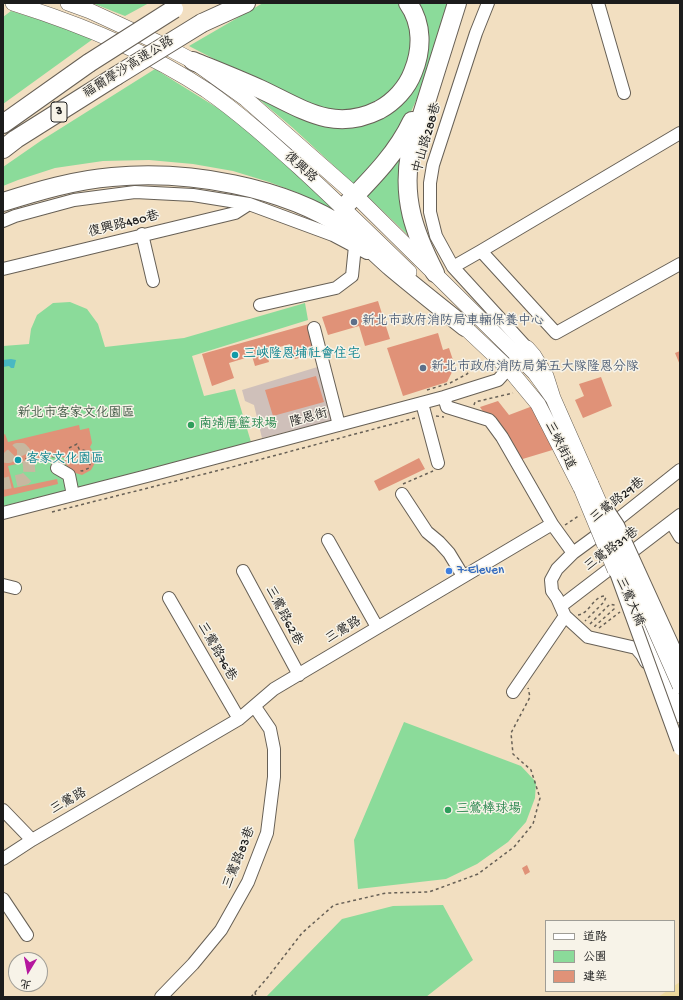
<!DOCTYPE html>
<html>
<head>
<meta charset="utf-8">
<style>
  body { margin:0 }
  #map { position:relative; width:683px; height:1000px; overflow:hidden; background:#f2dfc1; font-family:"Gochi Hand","LXGW WenKai TC",sans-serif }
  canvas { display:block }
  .frame { position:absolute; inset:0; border:4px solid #1c1c1c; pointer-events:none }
  .legend { position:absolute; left:545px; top:920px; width:130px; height:72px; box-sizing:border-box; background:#f7f3e8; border:1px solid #9f9d96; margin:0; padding:5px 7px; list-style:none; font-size:12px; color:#1c1c1c }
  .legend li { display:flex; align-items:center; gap:8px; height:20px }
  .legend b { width:20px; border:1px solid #9f9d96 }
  .north { position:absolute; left:8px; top:952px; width:40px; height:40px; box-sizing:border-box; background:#f7f3e8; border:1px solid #9f9d96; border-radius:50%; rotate:190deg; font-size:11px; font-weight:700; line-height:16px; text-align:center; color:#1c1c1c }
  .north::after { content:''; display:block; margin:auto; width:14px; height:18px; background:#b5179e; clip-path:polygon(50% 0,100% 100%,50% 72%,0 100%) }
</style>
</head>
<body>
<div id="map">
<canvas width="683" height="1000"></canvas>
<div class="frame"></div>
<ul class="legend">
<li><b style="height:5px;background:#fff"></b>道路</li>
<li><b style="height:11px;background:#8bdb9a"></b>公園</li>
<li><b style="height:11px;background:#e09278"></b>建築</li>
</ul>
<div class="north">北</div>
</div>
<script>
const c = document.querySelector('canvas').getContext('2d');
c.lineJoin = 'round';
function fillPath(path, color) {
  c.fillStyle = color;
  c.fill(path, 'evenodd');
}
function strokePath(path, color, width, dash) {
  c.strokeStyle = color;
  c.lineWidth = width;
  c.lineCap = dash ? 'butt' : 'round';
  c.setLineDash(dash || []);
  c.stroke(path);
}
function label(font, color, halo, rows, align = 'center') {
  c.font = font + ' "Gochi Hand","LXGW WenKai TC",sans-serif';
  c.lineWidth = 3;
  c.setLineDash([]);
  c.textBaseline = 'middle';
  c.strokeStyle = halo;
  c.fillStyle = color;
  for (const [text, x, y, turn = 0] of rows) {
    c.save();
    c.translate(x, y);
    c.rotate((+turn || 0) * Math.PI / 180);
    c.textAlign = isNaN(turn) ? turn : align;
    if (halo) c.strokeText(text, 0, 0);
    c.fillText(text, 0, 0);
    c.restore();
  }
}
fillPath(new Path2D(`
  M324,365L338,419L262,438L254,405L245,401L242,390Z`), '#cfc0ba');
fillPath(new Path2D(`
  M92,3H149L125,16Z
  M263,3H401L406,9L415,52L391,97L341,115L303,105L189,46Z
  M417,3H448L426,79L409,116L357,187L293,128L255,96L337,125L415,85Z
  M11,11L40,20L93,39L3,104V17Z
  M155,69L219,109L242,126L363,232L298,193L269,182L233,171L193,164L149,160L103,161L55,168L18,180L3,186V167L42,140Z
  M412,133L410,237L364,193Z
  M70,302L87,309L98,324L105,347L184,338L305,303L308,320L192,356L204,396L235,389L251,442L221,453L181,464L3,506V346L29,344L31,329L37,315L53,303Z
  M404,722L521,766L536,782L535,798L526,822L508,842L477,864L446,879L358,889L354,840Z
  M443,905L473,960L426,997H266L342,919L393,906Z`), '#8bdb9a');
fillPath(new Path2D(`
  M680,982V997H658L667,991H674V986Z`), '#eeda9e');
fillPath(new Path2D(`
  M11,359L16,360L14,368H11L9,366L3,367V360Z`), '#49b8c2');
fillPath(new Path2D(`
  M378,301L390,339L365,346L359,326L328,335L322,317Z
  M309,324L317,353L295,359L290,344L266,351L269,362L255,366L252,356L229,363L234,378L212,386L202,354Z
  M438,333L443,350L449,348L454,363L450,364L452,372L447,382L403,396L387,348Z
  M680,351V365L675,353Z
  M316,376L324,402L273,416L265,390Z
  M601,377L612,406L583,418L575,400L584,396L579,384Z
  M498,401L509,415L538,404L559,448L516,461L480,407Z
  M79,425L80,430L89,428L92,443L90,447L95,456L96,461L91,470L82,475L72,472L65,463V458L57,456L39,459L8,466L14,488L57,479L58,484L3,497V435L5,434L8,442Z
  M419,458L425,469L379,491L374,481Z
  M527,865L530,872L525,875L522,868Z`), '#e09278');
strokePath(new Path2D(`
  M3,454L6,457H9L17,449H22C28,454 30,467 29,475L25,479L3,484`), '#c7b8a0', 12, [12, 6]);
const minor = new Path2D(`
  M598,3L624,93
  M3,221L15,216L74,200L135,192L193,195L249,204L333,235L367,253
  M142,234L153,281
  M481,251L556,333L680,264
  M453,267L481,251L680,133
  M3,269L235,213L249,204
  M260,305L336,288L352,276L355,246
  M314,328L339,425
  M422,403L438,463
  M57,468L69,475L73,495
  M402,494L427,532L439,542L449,553L463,576
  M3,513L147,476L444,397L498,380L527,348L453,267L436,236L430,212V183L433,165L476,33L488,3
  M671,522L680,537
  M552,524L573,553L557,569L551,580L552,591L557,598L565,616L588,637L636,648L642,655L646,662
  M328,540L377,627
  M573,553L607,528L680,470
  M243,571L299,675
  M3,585L15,588
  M169,598L239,719
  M561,606L680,515
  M513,692L565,616
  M3,810L32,840
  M3,859L32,840L239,719L274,689L552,524L502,437L491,422L489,420L447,407L444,397
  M3,899L27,935
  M161,997L193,964L221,930L248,882L267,833L274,777V749L270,729L255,707`);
const major = new Path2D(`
  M13,3C80,24 147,51 206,90C239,113 269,140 299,167C336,201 373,237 409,272
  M68,3L90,11L157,42L193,61L246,99L355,195L519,357L535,373L553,398
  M457,320L509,369L538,404L581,488
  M527,348L534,356L546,376L553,398L591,484
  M641,628L680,715`);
const highway = new Path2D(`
  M202,23L246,3
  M193,61C215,70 238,79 260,89C301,108 333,133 379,110C394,102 407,88 413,72C422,50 423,24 408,3
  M3,124L89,63
  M3,149L16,139L116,76
  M3,202C38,191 75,180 112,177C187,170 283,186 347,229C363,240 377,255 392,268C416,288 441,308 465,327
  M343,208C369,181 396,155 412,121
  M435,273C414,232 402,199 410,153L457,3`);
strokePath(minor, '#676056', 14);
strokePath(major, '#676056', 16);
strokePath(highway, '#676056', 20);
strokePath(new Path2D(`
  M427,390L450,383L467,374L480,358
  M474,405L475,402L513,393
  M436,416L444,417
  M69,448L77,444L79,449L87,451L92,457L89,468L82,471L78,470
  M26,458L27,462L57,456V458
  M403,484L433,471
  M52,512L232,467L415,418
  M565,525L580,515
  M578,615C589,614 593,597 604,596L606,597L604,602L585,621
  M590,624L610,604L614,605V609L595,626L594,629
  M599,628L620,612
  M255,992L256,997
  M251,997L268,977L302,933L334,905L386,893L429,892L478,874L514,847L533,824L540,798L531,770L513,754L511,733L530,697L528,688`), '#676056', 1.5, [3, 3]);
strokePath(minor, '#fff', 12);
strokePath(major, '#fff', 15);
strokePath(highway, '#fff', 18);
const minorBridge = new Path2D(`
  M606,507L618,525L680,661
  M615,570L680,749`);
const majorBridge = new Path2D(`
  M591,484L680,686
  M581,488L615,570`);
const highwayBridge = new Path2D(`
  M89,63L174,9
  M116,76L202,23`);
strokePath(minorBridge, '#676056', 14, []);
strokePath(majorBridge, '#676056', 16, []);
strokePath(highwayBridge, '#676056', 20, []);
strokePath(minorBridge, '#fff', 12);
strokePath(majorBridge, '#fff', 15);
strokePath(highwayBridge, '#fff', 18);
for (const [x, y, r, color] of [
  [354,322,4,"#5c6f8a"],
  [235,355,4,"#0f9aa8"],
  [423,368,4,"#5c6f8a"],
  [191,425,4,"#2e9e5b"],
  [18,460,4,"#0f9aa8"],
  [449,571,4,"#3f7fe0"],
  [448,810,4,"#2e9e5b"]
]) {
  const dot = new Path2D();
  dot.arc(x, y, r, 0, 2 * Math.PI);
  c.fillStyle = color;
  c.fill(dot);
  strokePath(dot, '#f7f3e8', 1.5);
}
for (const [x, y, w] of [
  [59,112,16]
]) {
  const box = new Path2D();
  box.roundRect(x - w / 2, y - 10, w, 20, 3);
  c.fillStyle = '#f7f3e8';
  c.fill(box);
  strokePath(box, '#1c1c1c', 1);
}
label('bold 12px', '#1c1c1c', null, [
  ["3",59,112]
]);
label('13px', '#1c1c1c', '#f7f3e8', [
  ["福爾摩沙高速公路",129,68,-32],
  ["中山路288巷",428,138,-74],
  ["復興路",300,168,42],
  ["復興路480巷",124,225,-14],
  ["隆恩街",309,419,-15],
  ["三峽街道",559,446,63],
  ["三鶯路29巷",618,501,-38],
  ["三鶯路31巷",612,550,-37],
  ["三鶯大橋",629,602,66],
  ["三鶯路62巷",283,616,62],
  ["三鶯路",344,631,-31],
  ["三鶯路76巷",216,652,60],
  ["三鶯路",69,802,-30],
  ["三鶯路83巷",240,858,-68]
]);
label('13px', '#4e5e75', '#f7f3e8', [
  ["新北市政府消防局車輛保養中心",362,322],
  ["新北市政府消防局第五大隊隆恩分隊",431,368]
], 'left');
label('13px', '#0d838f', '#f7f3e8', [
  ["三峽隆恩埔社會住宅",243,355],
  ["客家文化園區",26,460]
], 'left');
label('13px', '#3d5542', '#f7f3e8', [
  ["新北市客家文化園區",76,414]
]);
label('13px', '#27864d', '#f7f3e8', [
  ["南靖厝籃球場",199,425],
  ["三鶯棒球場",456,810]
], 'left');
label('13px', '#366cbe', '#f7f3e8', [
  ["7-Eleven",457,571]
], 'left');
</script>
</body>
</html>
